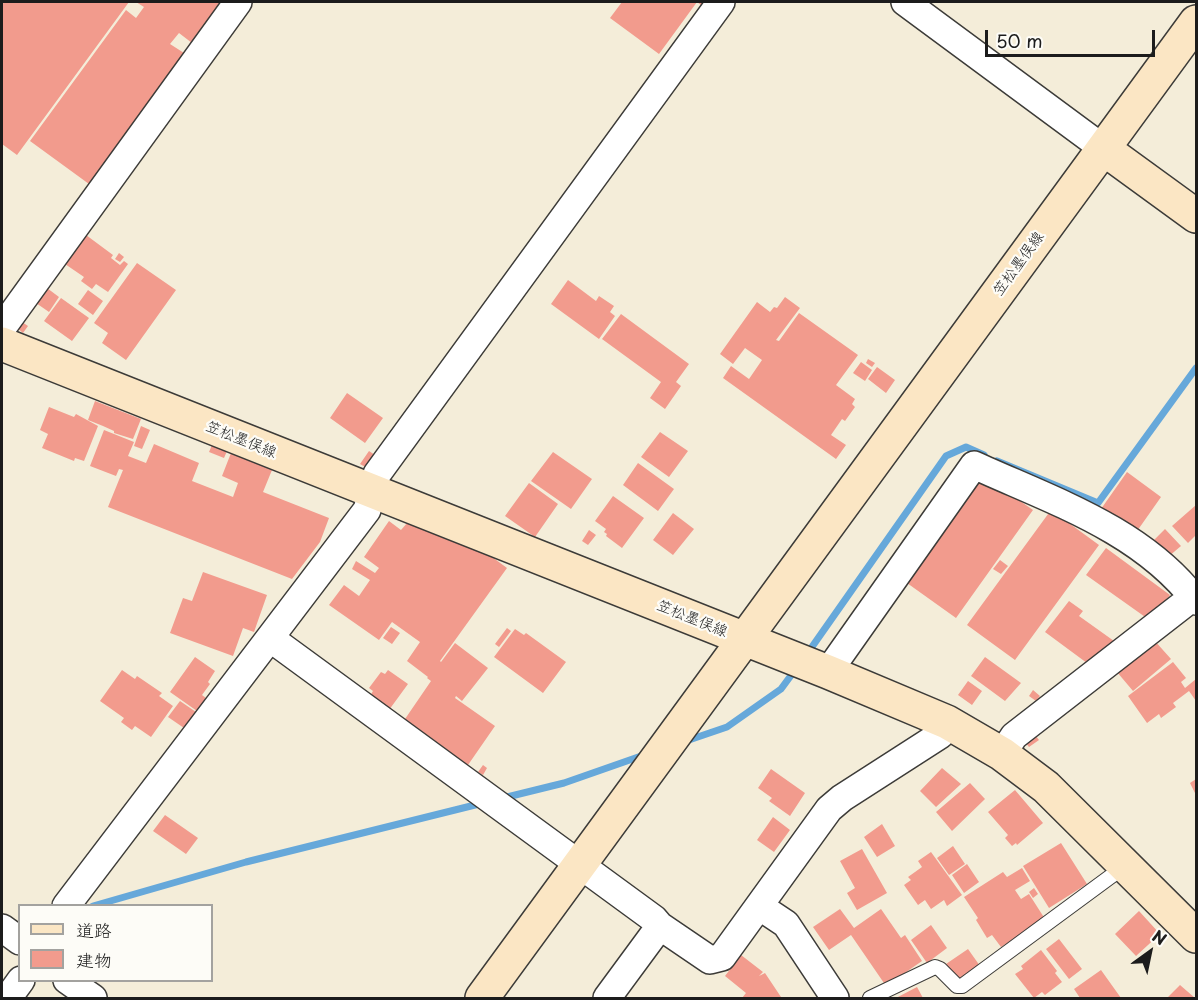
<!DOCTYPE html>
<html>
<head>
<meta charset="utf-8">
<style>
  body { margin:0 }
  #map { position:relative; width:1198px; height:1000px; overflow:hidden; background:#f4edd9; font-family:"Playpen Sans","Klee One",sans-serif }
  canvas { display:block }
  .frame { position:absolute; inset:0; border:3px solid #1c1c1c; pointer-events:none }
  .legend { position:absolute; left:18px; top:904px; width:195px; height:78px; box-sizing:border-box; background:#fdfcf7; border:2px solid #a3a29f; margin:0; padding:8px 10px; list-style:none; font-size:18px; color:#1c1c1c }
  .legend li { display:flex; align-items:center; gap:12px; height:30px }
  .legend b { width:30px; border:2px solid #a3a29f }
  .north { position:absolute; left:1120px; top:922px; width:60px; height:60px; -webkit-text-stroke:4px #fdfcf7; paint-order:stroke; rotate:33deg; font-size:16px; font-weight:700; line-height:24px; text-align:center; color:#1c1c1c }
  .north::after { content:''; display:block; margin:auto; width:21px; height:27px; background:#1c1c1c; clip-path:polygon(50% 0,100% 100%,50% 72%,0 100%) }
  .scale { position:absolute; left:985px; top:30px; width:170px; height:27px; box-sizing:border-box; border:3px solid #1c1c1c; border-top:0; padding-left:8px; font-size:18px; line-height:21px; white-space:nowrap; color:#1c1c1c; -webkit-text-stroke:4px #fdfcf7; paint-order:stroke }
</style>
</head>
<body>
<div id="map">
<canvas width="1198" height="1000"></canvas>
<div class="frame"></div>
<ul class="legend">
<li><b style="height:8px;background:#fbe6c4"></b>道路</li>
<li><b style="height:16px;background:#f29b8d"></b>建物</li>
</ul>
<div class="north">N</div>
<div class="scale">50 m</div>
</div>
<script>
const c = document.querySelector('canvas').getContext('2d');
c.lineJoin = 'round';
function strokePath(path, color, width, dash) {
  c.strokeStyle = color;
  c.lineWidth = width;
  c.lineCap = dash ? 'butt' : 'round';
  c.setLineDash(dash || []);
  c.stroke(path);
}
function fillPath(path, color) {
  c.fillStyle = color;
  c.fill(path, 'evenodd');
}
function label(font, color, halo, rows, align = 'center') {
  c.font = font + ' "Playpen Sans","Klee One",sans-serif';
  c.lineWidth = 4.5;
  c.setLineDash([]);
  c.textBaseline = 'middle';
  c.strokeStyle = halo;
  c.fillStyle = color;
  for (const [text, x, y, turn = 0] of rows) {
    c.save();
    c.translate(x, y);
    c.rotate((+turn || 0) * Math.PI / 180);
    c.textAlign = isNaN(turn) ? turn : align;
    if (halo) c.strokeText(text, 0, 0);
    c.fillText(text, 0, 0);
    c.restore();
  }
}
strokePath(new Path2D(`
  M997,461L1098,503L1196,368
  M807,654L946,456L966,447L984,455
  M683,742L727,727L781,689L795,670
  M503,798L564,783L644,755
  M93,906L246,862L483,803`), '#66a8da', 7);
fillPath(new Path2D(`
  M4,2H129L17,155L2,144V5Z
  M136,2H222L192,43L179,33L170,44L184,53L89,184L30,141L126,10L136,18L144,7Z
  M622,2H711L706,9L697,2L659,54L610,18Z
  M86,235L113,255L111,258L120,265L124,261L128,264L108,292L96,284L92,289L81,281L84,277L65,264Z
  M119,253L124,257L120,262L115,259Z
  M137,263L176,290L126,360L102,343L108,333L94,323Z
  M568,280L596,301L599,296L614,306L610,312L615,316L599,339L551,304Z
  M47,288L59,297L49,312L36,303Z
  M88,290L103,301L93,315L78,304Z
  M785,297L800,308L776,340L779,341L799,313L858,355L836,385L855,399L852,404L855,407L845,421L842,419L831,435L846,445L836,459L723,378L731,366L749,379L762,360L745,348L733,364L720,354L757,302L770,312L774,307L777,308Z
  M61,298L89,318L72,341L44,321Z
  M621,314L689,364L676,382L681,386L665,409L650,398L661,382L602,339Z
  M22,322L28,326L23,333L17,328Z
  M868,359L875,363L872,367L866,363Z
  M861,362L872,370L865,381L853,373Z
  M877,367L895,380L886,393L868,379Z
  M347,393L383,418L365,443L330,418Z
  M95,401L141,419L133,439L114,433V431L103,426L88,420Z
  M49,407L74,417L76,414L98,426L84,461L75,458L74,461L42,448L48,434L40,430Z
  M141,426L150,430L142,449L134,446Z
  M104,430L134,442L128,456L146,463L154,444L199,463L192,481L233,497L238,483L222,476L231,453L272,470L263,492L329,518L320,542L292,579L108,507L123,470L119,469L116,476L90,466Z
  M660,432L688,451L669,477L641,457Z
  M212,445L227,451L224,458L209,452Z
  M369,451L375,455L367,468L360,464Z
  M553,452L592,479L571,509L531,481Z
  M638,463L674,489L658,511L623,485Z
  M1127,472L1161,497L1135,534L1101,509Z
  M983,475L1033,510L956,618L907,583Z
  M529,483L558,504L535,537L505,516Z
  M613,496L644,518L622,548L606,536L607,534L604,532L606,529L595,521Z
  M1196,505V535L1188,543L1172,526Z
  M1051,510L1099,545L1015,660L967,625Z
  M673,513L694,529L673,555L653,540Z
  M389,521L401,530L408,522L488,554L507,568L440,661L441,662L455,643L488,668L462,701L456,696L455,698L495,726L468,765L405,719L431,681L427,678L428,677L407,661L420,642L392,622L379,640L329,605L344,585L359,596L370,580L352,569L356,561L375,573L379,568L364,557Z
  M1165,529L1181,546L1168,557L1153,541Z
  M589,530L596,535L588,545L582,541Z
  M1106,548L1170,595L1160,610L1157,607L1148,619L1086,575Z
  M1000,560L1008,566L1001,574L993,569Z
  M203,572L267,595L254,632L243,628L233,656L170,633L183,598L192,601Z
  M1069,601L1083,611L1079,616L1114,641L1091,666L1045,632Z
  M391,627L400,633L392,644L383,638Z
  M507,628L511,631L499,647L495,644Z
  M515,629L524,635L526,633L566,662L543,693L494,657Z
  M1154,640L1171,659L1133,691L1117,672Z
  M195,657L215,671L208,682L210,684L202,695L206,698L197,711L170,692Z
  M985,657L1021,683L1005,701L971,676Z
  M1173,662L1186,678L1181,682L1185,688L1196,679V701L1189,691L1173,703L1176,707L1161,718L1159,714L1147,723L1128,696Z
  M122,670L135,679L137,676L162,693L159,696L173,706L151,737L135,726L132,730L121,722L124,718L100,701Z
  M388,670L408,684L389,710L370,696L373,691L369,688L381,672L385,674Z
  M968,681L982,691L972,705L958,695Z
  M1033,690L1040,696L1036,701L1029,696Z
  M180,701L196,712L184,728L168,717Z
  M1035,735L1039,740L1029,747L1025,742Z
  M483,765L487,768L483,775L478,772Z
  M942,768L961,784L936,807L920,791Z
  M771,769L805,793L790,816L769,801L772,798L758,788Z
  M1196,779V795L1190,783Z
  M970,783L985,799L952,831L936,812Z
  M1015,790L1043,823L1017,845L1016,843L1012,846L1005,838L1008,835L988,812Z
  M165,815L198,838L186,854L153,831Z
  M773,817L790,830L774,852L757,840Z
  M882,824L895,846L877,857L864,837Z
  M1061,843L1087,884L1049,908L1023,866Z
  M953,846L965,864L949,875L937,858Z
  M862,849L887,893L857,910L847,893L855,888L840,861Z
  M931,852L962,895L947,906L944,900L931,909L925,900L918,905L904,885L911,880L908,877L922,867L918,861Z
  M967,864L979,882L964,893L952,875Z
  M1022,868L1030,881L1015,890L1021,899L1029,894L1045,919L1001,947L992,935L987,938L976,920L978,918L964,897L1003,872L1007,877Z
  M1034,888L1038,894L1033,898L1029,892Z
  M840,909L854,928L881,909L901,938L905,935L922,961L886,986L851,935L829,950L813,927Z
  M1139,911L1160,934L1136,956L1115,934Z
  M931,925L947,948L927,963L911,940Z
  M1059,939L1082,969L1069,979L1046,949Z
  M968,949L980,966L957,981L946,964Z
  M1041,950L1057,971L1055,973L1062,982L1045,995L1042,992L1034,998L1015,974L1023,969L1021,966Z
  M741,955L763,972L759,976L765,973L781,997L742,998L746,993L725,976Z
  M1101,970L1121,998H1080L1074,989Z
  M1180,985L1195,998H1167Z
  M917,987L923,998H896Z`), '#f29b8d');
const lane = new Path2D(`
  M870,998L935,967L940,969L957,986H962L1114,874L1123,862`);
const street = new Path2D(`
  M905,2L1104,149
  M2,328L238,2
  M270,638L654,919L660,926
  M828,672L974,465C1053,501 1142,530 1196,601
  M1002,754L1014,736L1193,597
  M66,906L367,510L377,474L721,2
  M759,906L786,924L835,998
  M2,928L20,941
  M67,980L93,998
  M8,998L21,980
  M607,998L660,926L710,960L722,957L829,809L842,798L940,735L947,722`);
const secondary = new Path2D(`
  M1104,149L1196,216
  M2,344L828,672L947,722L1002,754L1046,787L1196,936
  M482,998L1196,22`);
strokePath(lane, '#3c3b38', 16);
strokePath(street, '#3c3b38', 30);
strokePath(secondary, '#3c3b38', 36);
strokePath(lane, '#fff', 14);
strokePath(street, '#fff', 27);
strokePath(secondary, '#fbe6c4', 33);
label('15px', '#1c1c1c', '#fdfcf7', [
  ["笠松墨俣線",1019,264,-54],
  ["笠松墨俣線",241,440,22],
  ["笠松墨俣線",692,619,22]
]);
</script>
</body>
</html>
